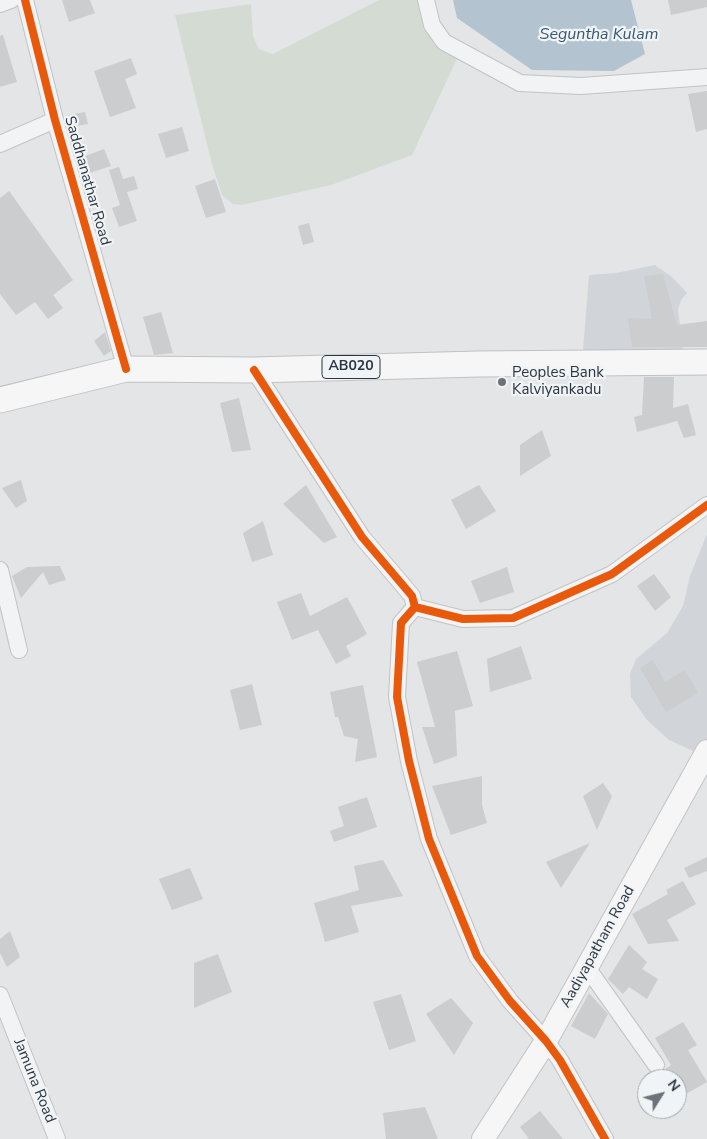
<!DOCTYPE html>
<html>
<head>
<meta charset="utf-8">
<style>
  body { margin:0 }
  #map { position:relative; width:707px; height:1139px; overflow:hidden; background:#e3e5e7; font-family:"Nunito Sans",sans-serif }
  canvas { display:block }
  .north { position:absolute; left:637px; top:1069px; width:50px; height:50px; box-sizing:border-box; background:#f1f4f6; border:1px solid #a2a7ad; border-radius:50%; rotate:54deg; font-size:14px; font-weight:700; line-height:20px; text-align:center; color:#2b343f }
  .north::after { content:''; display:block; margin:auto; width:18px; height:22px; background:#6b727a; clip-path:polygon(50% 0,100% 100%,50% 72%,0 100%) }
</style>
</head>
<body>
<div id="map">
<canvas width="707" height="1139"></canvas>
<div class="north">N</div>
</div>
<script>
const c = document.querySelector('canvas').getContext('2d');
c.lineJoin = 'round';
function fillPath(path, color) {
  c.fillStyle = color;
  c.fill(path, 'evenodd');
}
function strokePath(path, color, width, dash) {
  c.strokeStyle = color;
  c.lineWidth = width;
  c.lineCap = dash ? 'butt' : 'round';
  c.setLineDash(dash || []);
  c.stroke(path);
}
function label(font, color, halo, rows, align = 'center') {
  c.font = font + ' "Nunito Sans",sans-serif';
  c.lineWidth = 4.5;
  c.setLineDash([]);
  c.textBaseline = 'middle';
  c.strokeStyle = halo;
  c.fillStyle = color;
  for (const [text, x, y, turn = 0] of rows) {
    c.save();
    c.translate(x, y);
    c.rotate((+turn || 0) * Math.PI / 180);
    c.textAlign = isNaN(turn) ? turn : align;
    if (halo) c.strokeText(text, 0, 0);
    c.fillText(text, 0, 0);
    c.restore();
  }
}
fillPath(new Path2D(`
  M655,265L672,277L687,293L681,300L678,310L685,362L582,363L589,275L616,273Z
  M707,534V751L704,756L669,740L647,720L631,697L630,674L636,659L667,633L683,606L690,576Z`), '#d1d5da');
fillPath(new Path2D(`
  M379,0H426L432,25L461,50L412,155L331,185L242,205L233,204L222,195L212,164L175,15L251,4L253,36L259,49L273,54Z`), '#d4dbd3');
fillPath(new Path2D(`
  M453,0H631L645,54L614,71L532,70L457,18Z`), '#b3c4d0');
fillPath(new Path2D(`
  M62,0H90L95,13L69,22Z
  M668,0H707V7L671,15Z
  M3,35L17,82L0,87V36Z
  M131,58L137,74L125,79L136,108L110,117L94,71Z
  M707,91V129L696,132L688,94Z
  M85,112L88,124L71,127L69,115Z
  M182,127L189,151L166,158L158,134Z
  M104,149L111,166L86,174L80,158Z
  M119,167L123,179L134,176L138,189L127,192L137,221L119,227L112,208L120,205L109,170Z
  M215,179L226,212L206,218L195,186Z
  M9,191L73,280L53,295L63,308L48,319L35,302L16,315L0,294V198Z
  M309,223L314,242L303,245L298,226Z
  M663,274L677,325L707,321V347H632L628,318L652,319L644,276Z
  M161,312L173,353L154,355L143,317Z
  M105,332L111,351L104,356L94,341Z
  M644,377H674L673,408L688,404L696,435L684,438L677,421L637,432L634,417L642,415Z
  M239,398L251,450L232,452L220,403Z
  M542,430L551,456L520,476V445Z
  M21,480L27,501L16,508L2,488Z
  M306,485L337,537L324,543L283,504Z
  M479,485L496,511L466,529L451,500Z
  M263,521L273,555L252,562L243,533Z
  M60,566L66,580L49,585L43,572L21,598L12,576L27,567Z
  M507,567L514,592L480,603L471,581Z
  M654,574L671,597L655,611L637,586Z
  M301,593L310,616L347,597L367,634L346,646L351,656L336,664L318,630L292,640L277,602Z
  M521,646L532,679L490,692L487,659Z
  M457,651L473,706L455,711L457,756L434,764L422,727H435L417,662Z
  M653,660L665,682L685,670L698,693L666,712L640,668Z
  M252,684L262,725L240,730L230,690Z
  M363,685L377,757L355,762L358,739L344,736L338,717H335L330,692Z
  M482,776V805L487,823L451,835L432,786Z
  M603,783L612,796L597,830L583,796Z
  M367,797L377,827L334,842L330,831L344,826L338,807Z
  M590,843L561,888L546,862Z
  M707,857V871L689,878L684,868Z
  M383,860L403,896L351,906L359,932L325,942L314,903L359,890L354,866Z
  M190,868L203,899L172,910L159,879Z
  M683,881L696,904L667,920L679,941L648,944L632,914L668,894L666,890Z
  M10,931L20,957L7,967L0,953V939Z
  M629,945L647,962L642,969L658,979L647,999L629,987L623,994L608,979Z
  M218,954L232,992L194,1008V963Z
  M589,993L608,1014L595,1039L571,1026Z
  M401,994L416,1041L389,1050L373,1002Z
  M451,998L473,1023L454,1055L426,1014Z
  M683,1022L697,1045L688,1050L707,1082L677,1099V1079H668L663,1071L671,1065L655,1038Z
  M425,1107L438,1139H386L383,1113Z
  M540,1111L563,1139H529L520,1127Z`), '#cbcdcf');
const street = new Path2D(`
  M25,0L55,120L126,369
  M426,0L432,25L444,42L520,83L581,86L707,77
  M0,4L11,0
  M0,144L55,120
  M254,370L362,537L412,596L415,607L401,623L397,697L409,761L429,839L477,956L510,1001L546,1041L560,1060L605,1139
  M0,570L19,650
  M415,607L463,619L513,618L612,574L707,505
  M586,966L656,1065
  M0,995L57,1139`);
const secondary = new Path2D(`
  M483,1139L546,1041L707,751`);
const primary = new Path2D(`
  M0,400L126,369L254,370L478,364L707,362`);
strokePath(street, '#c1c3c5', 18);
strokePath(secondary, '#c1c3c5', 24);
strokePath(primary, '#bfc2c5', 27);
strokePath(street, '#f2f3f4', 16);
strokePath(secondary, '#f6f6f6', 22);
strokePath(primary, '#f6f6f6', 25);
strokePath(new Path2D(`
  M25,0L55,120L126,369
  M254,370L362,537L412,596L415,607L401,623L397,697L409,761L429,839L477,956L510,1001L546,1041L560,1060L605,1139
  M415,607L463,619L513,618L612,574L707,505`), '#e8590c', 8);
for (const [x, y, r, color] of [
  [502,382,5,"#6b727a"]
]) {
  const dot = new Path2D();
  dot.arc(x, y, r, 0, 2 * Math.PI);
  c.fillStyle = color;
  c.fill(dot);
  strokePath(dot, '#f1f4f6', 2);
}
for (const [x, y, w] of [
  [351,367,58]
]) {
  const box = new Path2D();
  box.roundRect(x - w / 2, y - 11.5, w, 23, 4);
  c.fillStyle = '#f1f4f6';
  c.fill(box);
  strokePath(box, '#2b343f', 1);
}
label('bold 14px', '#2b343f', null, [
  ["AB020",351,367]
]);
label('15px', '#2b343f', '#f1f4f6', [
  ["Saddhanathar Road",87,181,74],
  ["Aadiyapatham Road",598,947,-61],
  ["Jamuna Road",34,1081,68]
]);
label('15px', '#2b343f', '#f1f4f6', [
  ["Peoples Bank",512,373],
  ["Kalviyankadu",512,390]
], 'left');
label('italic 16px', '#385770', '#f1f4f6', [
  ["Seguntha Kulam",599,35]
]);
</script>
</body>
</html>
